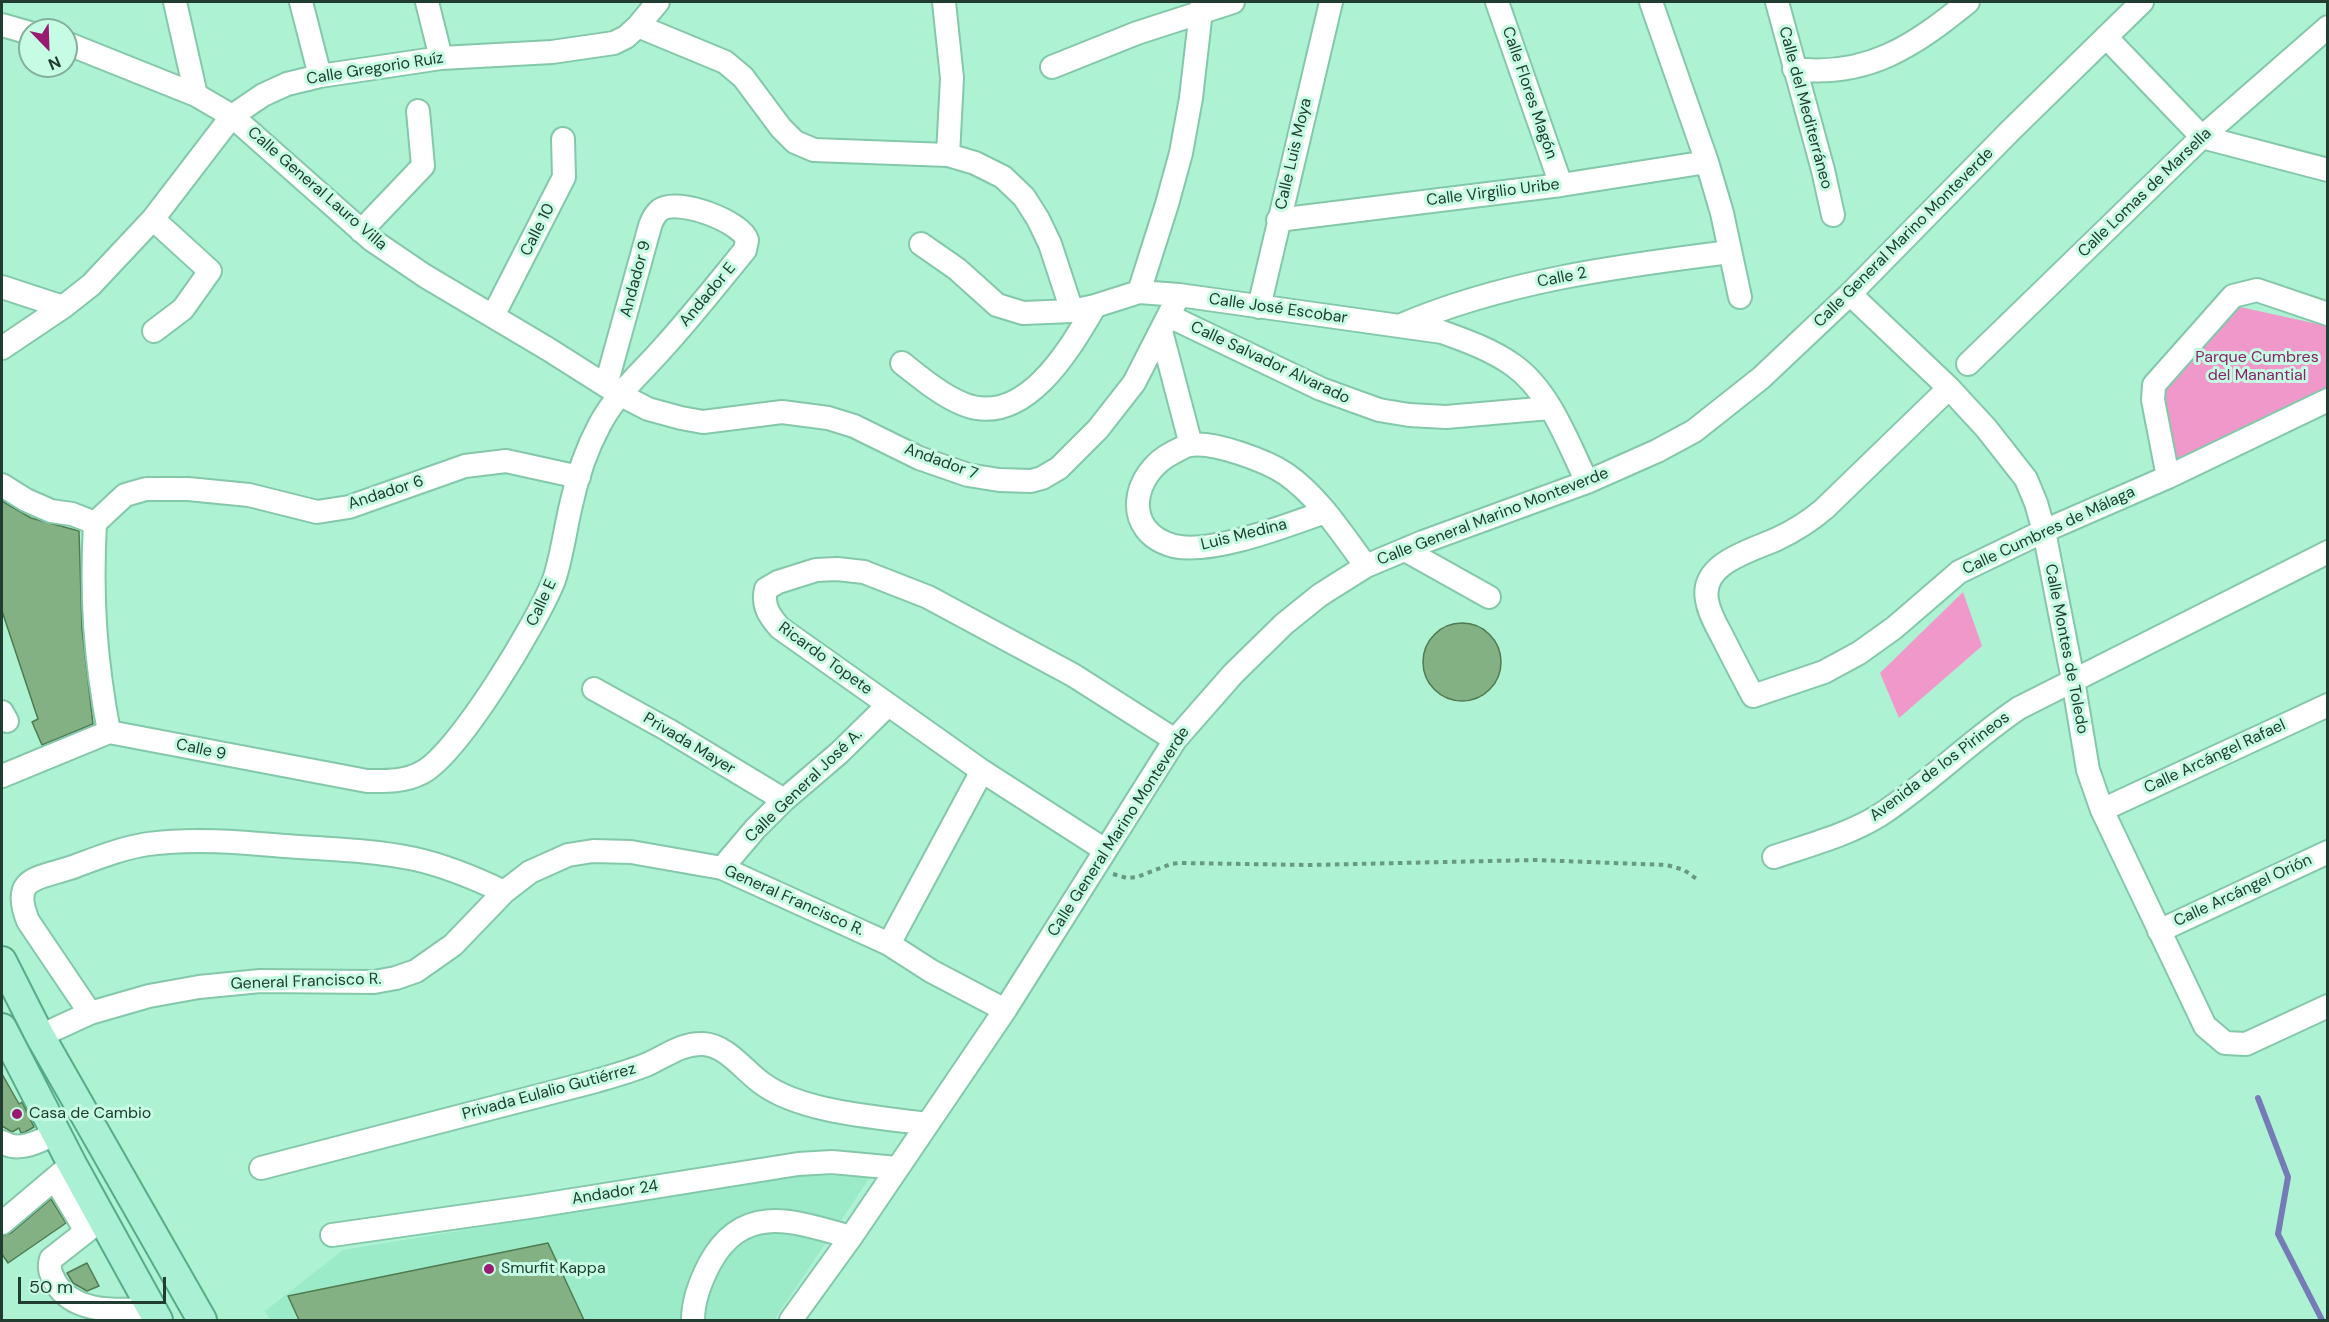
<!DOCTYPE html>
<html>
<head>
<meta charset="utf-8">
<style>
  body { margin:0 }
  #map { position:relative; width:2329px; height:1322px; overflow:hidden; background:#adf2d3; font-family:"DM Sans",sans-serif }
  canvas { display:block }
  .frame { position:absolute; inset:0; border:3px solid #213d31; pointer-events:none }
  .north { position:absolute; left:18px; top:18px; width:60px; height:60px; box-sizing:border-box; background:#c5fce3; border:2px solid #83b09c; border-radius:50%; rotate:157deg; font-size:16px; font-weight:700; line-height:24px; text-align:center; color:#213d31 }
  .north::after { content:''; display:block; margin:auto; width:21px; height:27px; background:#991b71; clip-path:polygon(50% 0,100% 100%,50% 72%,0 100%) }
  .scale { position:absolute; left:18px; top:1277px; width:148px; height:27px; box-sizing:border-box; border:3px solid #213d31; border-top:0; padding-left:8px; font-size:18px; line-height:21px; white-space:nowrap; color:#213d31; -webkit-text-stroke:4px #c5fce3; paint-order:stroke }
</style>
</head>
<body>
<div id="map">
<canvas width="2329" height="1322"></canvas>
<div class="frame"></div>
<div class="north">N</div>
<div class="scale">50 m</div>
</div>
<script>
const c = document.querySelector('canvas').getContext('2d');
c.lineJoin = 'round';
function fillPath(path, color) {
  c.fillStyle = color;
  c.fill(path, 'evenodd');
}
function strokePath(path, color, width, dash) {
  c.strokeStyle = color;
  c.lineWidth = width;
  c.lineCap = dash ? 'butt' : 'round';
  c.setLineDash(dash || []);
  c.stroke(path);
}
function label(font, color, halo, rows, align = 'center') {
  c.font = font + ' "DM Sans",sans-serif';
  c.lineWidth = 6;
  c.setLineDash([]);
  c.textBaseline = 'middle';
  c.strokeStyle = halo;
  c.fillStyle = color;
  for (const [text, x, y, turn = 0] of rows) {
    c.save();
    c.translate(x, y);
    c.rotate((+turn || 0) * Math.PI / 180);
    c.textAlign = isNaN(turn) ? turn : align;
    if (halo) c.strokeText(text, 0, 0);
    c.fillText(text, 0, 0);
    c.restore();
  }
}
fillPath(new Path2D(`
  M800,1175L870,1177L774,1320H270L265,1311L343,1250Z`), '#9bebc8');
fillPath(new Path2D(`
  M2240,307L2327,326V393L2176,469L2158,390Z
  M1963,592L1982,646L1899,718L1880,673Z`), '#f198cb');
strokePath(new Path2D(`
  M2258,1098L2288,1177L2278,1234L2322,1320`), '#767bb7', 6);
const building = new Path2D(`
  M2,501L31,518L79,531L82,629L93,724L42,745L32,722L38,719L2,611Z
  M1423 662a39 39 0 1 1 78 0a39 39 0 1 1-78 0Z
  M2,1074L19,1104L22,1102L34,1127L25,1132L21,1133L19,1128L12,1132L2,1126Z
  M51,1199L66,1223L8,1263L2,1254V1236L11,1233Z
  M548,1243L584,1320H299L288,1296Z
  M87,1263L99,1286L87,1291L73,1283L67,1273Z`);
fillPath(building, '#83b183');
strokePath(building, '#4f7b50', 1.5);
const minor = new Path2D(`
  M175,2L196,95
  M301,2L320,76
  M427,2L441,58
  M944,2L952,78L948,155
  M1497,2L1561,185
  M1651,2L1707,162L1722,213L1740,297
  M1777,2L1823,170L1833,215
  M2,25L30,33
  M638,26L725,62L743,77L781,128L795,142L814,150L948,155L975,163L1003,177L1024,197L1038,219L1050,244L1072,311
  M2106,37L2202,137L2328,170
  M66,43L196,95L232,116L372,240L425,276L548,349L619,394L648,409L681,418L703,422L782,412L828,418L854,426L919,458L968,475L999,480L1031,481L1042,478L1059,468L1098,429L1134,383L1179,295
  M1052,67L1137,33L1233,2
  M1794,69C1867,78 1914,46 1968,2
  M153,219L210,271L183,309L154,331
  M1278,220L1561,185L1707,162
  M361,231L423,166L418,111
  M921,244L957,269L997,305L1023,313L1072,311L1095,306L1139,292L1179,295L1442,332C1467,341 1492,350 1513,365C1550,391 1568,443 1587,482
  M2,287L63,307
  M1139,292L1167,204L1181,153L1191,98L1202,2
  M1850,294L1949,388L1986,428L2026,479L2036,503L2044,531L2073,680L2088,770L2102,810L2205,1026L2225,1043L2246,1044L2328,1006
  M1259,307L1331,2
  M493,316L564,177L563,139
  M1169,316L1321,389L1379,410L1409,415L1446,417L1550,408
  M1399,326C1504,281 1618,266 1730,252
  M1161,331L1191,445
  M2,348L63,307L91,285L153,219L232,116L263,95L287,84L320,76L441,58L552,52L614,43L626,37L638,26L658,2
  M902,363C921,378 941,395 963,404C1024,429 1070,349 1095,306
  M1968,364L2202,137L2328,27
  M1949,388L1824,509C1810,521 1794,531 1777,539C1751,551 1700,563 1707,600C1709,614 1717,626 1723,638C1733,658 1743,677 1753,696L1824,672L1859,653L1894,628L1959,572L2044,531L2168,477L2328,400
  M2168,477L2153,400L2154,385L2233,296L2257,290L2328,314
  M2,485L26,500L51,511L72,514L95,523
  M1325,512C1288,525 1212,555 1174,546C1121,532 1131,473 1174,452C1179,450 1185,445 1191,445C1213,441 1267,461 1286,474C1319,497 1342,534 1366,566
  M95,523L125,495L146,489H188L249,495L317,512L349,507L465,466L506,461L579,477
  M95,523C91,598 95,658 109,732
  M1405,550L1489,597
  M594,689L668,730L784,800
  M2,712L7,721
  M2,776L109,732L367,781C385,781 404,782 421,773C458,755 538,621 554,580C562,556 565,530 571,505C577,477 586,450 600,424C616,394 641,373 663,348C692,316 718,283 745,250L747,240C742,222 678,197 660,210C655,214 652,220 650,226L606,385
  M2102,810L2328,705
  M1105,850L982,771L780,628C769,616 762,605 766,589L778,582L816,570L837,569L864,572L928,597L1073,675L1175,740
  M1774,857C1809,845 1848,835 1880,815C1929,783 1970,741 2019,708L2328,552
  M722,868L755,829L784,800L839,753L888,705
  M2159,931L2328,852
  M889,944L982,771
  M90,1013L28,921C11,878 35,879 70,868C95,859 121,848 148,844C193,838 239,842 284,846C327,849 373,850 415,859C446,866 475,878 504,892
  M40,1036L90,1013L149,996L199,987L260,981L374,982L396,978L416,971L453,945L504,892L530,872L568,855L593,851L631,852L722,868L889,944L931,971L1005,1010
  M2,1142C20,1153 39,1141 57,1133
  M261,1168L596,1081C613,1076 631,1071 648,1064C666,1056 682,1043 703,1044C727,1045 745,1072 763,1084C803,1113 879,1117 927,1124
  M55,1179L86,1231
  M102,1219L51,1259C48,1268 51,1274 55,1282C74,1315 119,1310 152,1309
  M2,1223L72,1164
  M332,1235L529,1207L798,1164L832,1162L897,1168
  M693,1320C693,1301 701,1280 710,1263C744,1201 796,1222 851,1237
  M791,1320L851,1237L1005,1010L1175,740L1233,674L1284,624L1320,595L1366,566L1423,542L1587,482L1657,451L1694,431L1761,378L1850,294L2010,131L2142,2`);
const major = new Path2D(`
  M2,961L40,1036L202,1320
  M2,1028L72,1164L158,1320`);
strokePath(minor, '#83c8a9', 26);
strokePath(major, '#56ab88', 32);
strokePath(new Path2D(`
  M1113,874L1127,878L1137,877L1171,864L1181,863L1309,865L1536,860L1667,865L1684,870L1698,880`), '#689983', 4, [4.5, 4.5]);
strokePath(minor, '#fff', 22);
strokePath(major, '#aaf0d4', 28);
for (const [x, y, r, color] of [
  [17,1114,6,"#991b71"],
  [489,1269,6,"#991b71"]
]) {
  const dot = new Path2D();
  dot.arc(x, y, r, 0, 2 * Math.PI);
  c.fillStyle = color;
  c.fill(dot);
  strokePath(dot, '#c5fce3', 2);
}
label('16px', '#213d31', '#c5fce3', [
  ["Calle Gregorio Ruíz",375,69,-9],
  ["Calle Flores Magón",1529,93,71],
  ["Calle del Mediterráneo",1805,108,75],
  ["Calle Luis Moya",1294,154,-77],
  ["Calle General Lauro Villa",317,189,41],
  ["Calle Virgilio Uribe",1493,193,-7],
  ["Calle Lomas de Marsella",2145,193,-44],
  ["Calle 10",538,230,-63],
  ["Calle General Marino Monteverde",1904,238,-45],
  ["Calle 2",1562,278,-11],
  ["Andador 9",636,279,-75],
  ["Andador E",708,295,-50],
  ["Calle José Escobar",1278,309,8],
  ["Calle Salvador Alvarado",1270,363,25],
  ["Andador 7",941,462,20],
  ["Andador 6",386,493,-18],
  ["Calle General Marino Monteverde",1493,517,-21],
  ["Calle Cumbres de Málaga",2049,531,-25],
  ["Luis Medina",1244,535,-14],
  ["Calle E",542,603,-65],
  ["Calle Montes de Toledo",2066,649,79],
  ["Ricardo Topete",825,659,36],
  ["Privada Mayer",689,744,31],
  ["Calle 9",201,750,12],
  ["Calle Arcángel Rafael",2215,757,-25],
  ["Avenida de los Pirineos",1940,767,-37],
  ["Calle General José A.",804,786,-44],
  ["Calle General Marino Monteverde",1119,832,-57],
  ["Calle Arcángel Orión",2243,891,-25],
  ["General Francisco R.",794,901,24],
  ["General Francisco R.",306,982,-2],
  ["Privada Eulalio Gutiérrez",549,1092,-15],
  ["Andador 24",615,1193,-9]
]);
label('16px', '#8a2467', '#c5fce3', [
  ["Parque Cumbres",2257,358],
  ["del Manantial",2257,376]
]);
label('16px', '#213d31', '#c5fce3', [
  ["Casa de Cambio",29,1114],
  ["Smurfit Kappa",501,1269]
], 'left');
</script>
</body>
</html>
